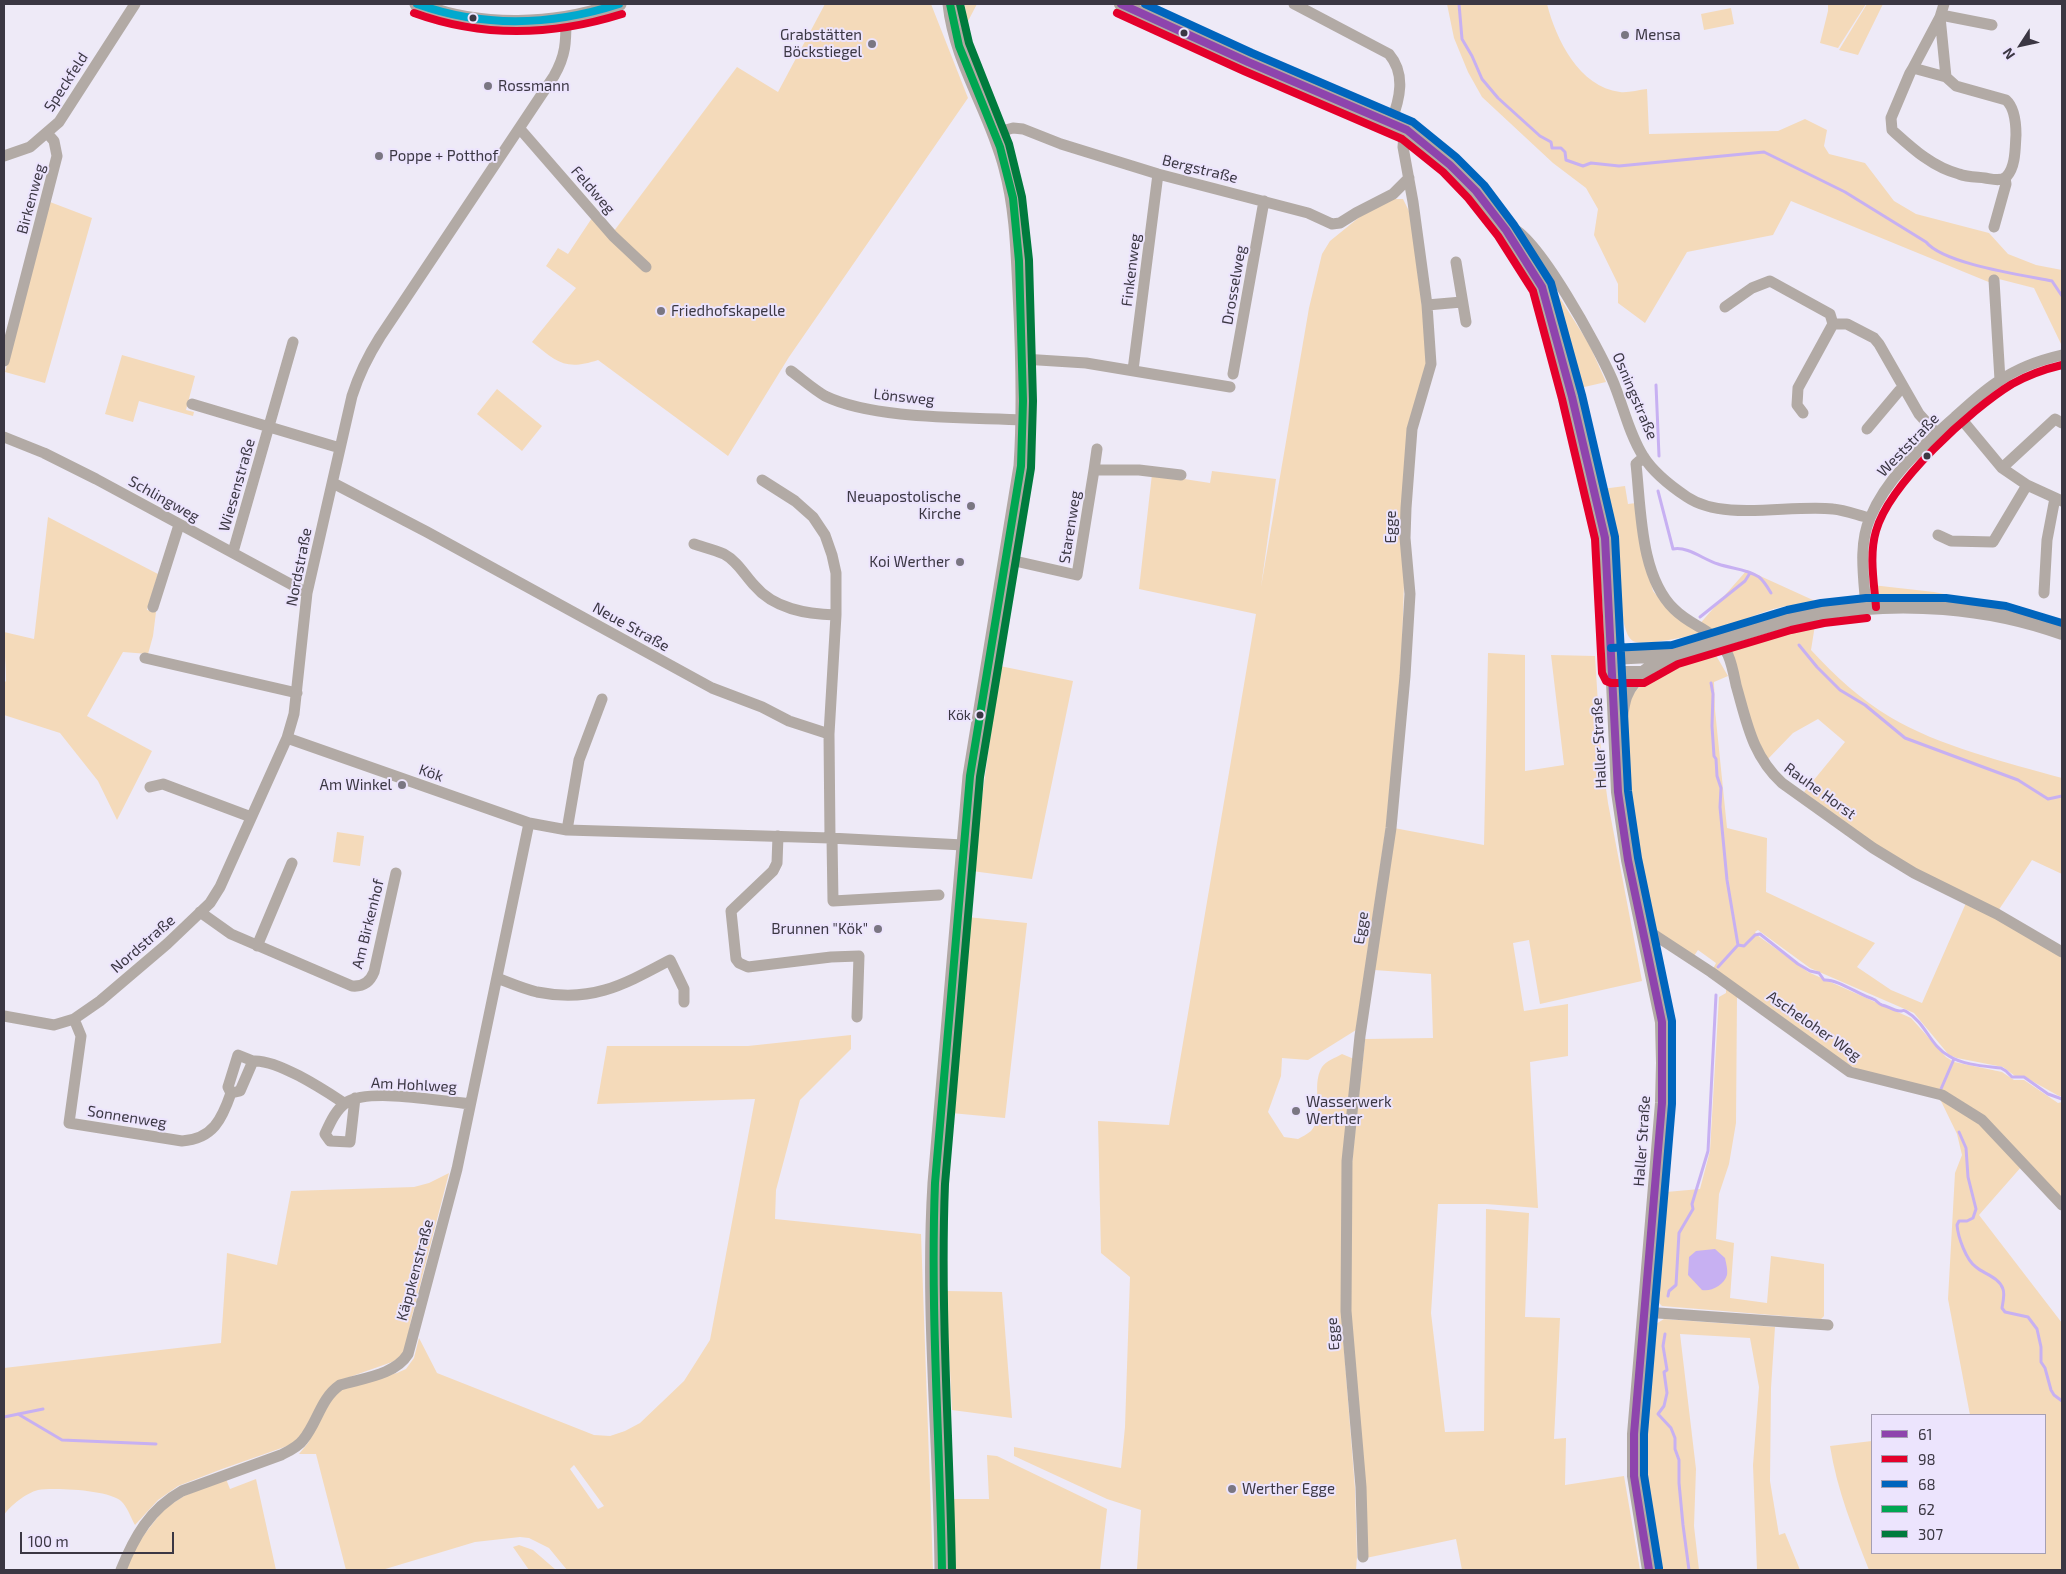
<!DOCTYPE html>
<html>
<head>
<meta charset="utf-8">
<style>
  body { margin:0 }
  #map { position:relative; width:2066px; height:1574px; overflow:hidden; background:#eeeaf7; font-family:"Exo 2",sans-serif }
  canvas { display:block }
  .frame { position:absolute; inset:0; border:5px solid #3b3743; pointer-events:none }
  .legend { position:absolute; left:1871px; top:1414px; width:175px; height:140px; box-sizing:border-box; background:#ece4fd; border:1px solid #a59fb3; margin:0; padding:6px 9px; list-style:none; font-size:15px; color:#3b3743 }
  .legend li { display:flex; align-items:center; gap:10px; height:25px }
  .legend b { width:25px; border:1px solid #a59fb3 }
  .north { position:absolute; left:1996px; top:20px; width:50px; height:50px; -webkit-text-stroke:4px #ece4fd; paint-order:stroke; rotate:235deg; font-size:14px; font-weight:700; line-height:20px; text-align:center; color:#3b3743 }
  .north::after { content:''; display:block; margin:auto; width:18px; height:22px; background:#3b3743; clip-path:polygon(50% 0,100% 100%,50% 72%,0 100%) }
  .scale { position:absolute; left:20px; top:1532px; width:154px; height:22px; box-sizing:border-box; border:2px solid #3b3743; border-top:0; padding-left:6px; font-size:15px; line-height:18px; white-space:nowrap; color:#3b3743; -webkit-text-stroke:4px #ece4fd; paint-order:stroke }
</style>
</head>
<body>
<div id="map">
<canvas width="2066" height="1574"></canvas>
<div class="frame"></div>
<ul class="legend">
<li><b style="height:6px;background:#8e44ad"></b>61</li>
<li><b style="height:6px;background:#e4002b"></b>98</li>
<li><b style="height:6px;background:#0065bd"></b>68</li>
<li><b style="height:6px;background:#00a651"></b>62</li>
<li><b style="height:6px;background:#007b3d"></b>307</li>
</ul>
<div class="north">N</div>
<div class="scale">100 m</div>
</div>
<script>
const c = document.querySelector('canvas').getContext('2d');
c.lineJoin = 'round';
function fillPath(path, color) {
  c.fillStyle = color;
  c.fill(path, 'evenodd');
}
function strokePath(path, color, width, dash) {
  c.strokeStyle = color;
  c.lineWidth = width;
  c.lineCap = dash ? 'butt' : 'round';
  c.setLineDash(dash || []);
  c.stroke(path);
}
function label(font, color, halo, rows, align = 'center') {
  c.font = font + ' "Exo 2",sans-serif';
  c.lineWidth = 4;
  c.setLineDash([]);
  c.textBaseline = 'middle';
  c.strokeStyle = halo;
  c.fillStyle = color;
  for (const [text, x, y, turn = 0] of rows) {
    c.save();
    c.translate(x, y);
    c.rotate((+turn || 0) * Math.PI / 180);
    c.textAlign = isNaN(turn) ? turn : align;
    if (halo) c.strokeText(text, 0, 0);
    c.fillText(text, 0, 0);
    c.restore();
  }
}
fillPath(new Path2D(`
  M825,4H931L968,98L789,357L728,456L598,360C565,371 557,362 532,342L576,288L546,266L558,248L568,254L592,218L614,231L737,67L778,92Z
  M965,4H977L967,23L965,6Z
  M1447,4H1547C1556,39 1579,87 1620,92C1628,93 1638,90 1647,89L1649,134L1778,131L1805,119L1827,130L1824,146L1829,154L1865,163L1894,201L1916,214L1989,233L2008,254L2036,265L2062,270V346L2034,288L1991,277V283L1791,201L1773,235L1687,252L1645,323L1618,303V284L1594,235L1598,209L1586,188L1553,163L1482,97L1468,72L1454,38Z
  M1828,4H1866L1838,48L1820,43L1828,11Z
  M1867,4H1883L1858,55L1839,50Z
  M1731,8L1734,24L1704,30L1701,14Z
  M1391,199H1403L1410,213L1422,306L1427,362L1409,427L1401,676L1386,827L1356,1030L1308,1060L1282,1058L1281,1076L1268,1112L1284,1137L1298,1139C1302,1137 1307,1134 1311,1131C1326,1114 1310,1087 1322,1067C1326,1061 1335,1058 1342,1054L1354,1059L1341,1311L1355,1489L1357,1557L1356,1570H1143L1137,1569L1141,1510L1107,1499L1014,1456V1447L1121,1468L1125,1427L1130,1277L1101,1253L1098,1121L1169,1125L1256,614L1139,589L1152,474L1210,483L1212,471L1276,479L1261,587L1309,308L1322,254L1330,241L1367,211Z
  M50,202L92,218L45,383L5,372Z
  M1553,287L1589,344L1606,382L1580,388Z
  M122,355L195,376L186,410L194,412L193,416L139,401L133,422L105,414Z
  M497,389L542,426L522,451L477,414Z
  M1625,486L1628,504L1636,503L1640,536L1653,591L1673,615L1697,627L1747,570L1815,601C1801,604 1787,605 1773,609C1756,614 1740,622 1723,627C1708,632 1644,648 1633,641C1624,635 1625,619 1619,610C1617,569 1612,529 1602,489Z
  M48,517L158,574L147,610L156,612L153,636L148,654L123,652L87,716L152,751L117,820L98,781L60,733L4,715V683L6,681C6,665 4,649 4,632L34,639Z
  M1872,585L1934,592L1984,602L1943,597H1881L1876,594Z
  M1815,625L1811,650C1834,675 1860,699 1890,717C1938,746 2008,763 2062,778V874L2032,860L1998,911L1916,871L1874,844L1804,792L1845,742L1818,719L1793,733L1766,761L1757,739L1729,650L1737,646Z
  M1714,652L1728,676L1714,682L1715,710L1727,828L1767,838L1766,892L1875,943L1857,967L1891,990L1922,1003L1966,903L2062,954V1096H2059L2023,1076H2015L2003,1067L1957,1058L1949,1055L1914,1013L1810,968L1758,930L1755,932L1757,935L1808,972L1911,1018L1946,1057L1954,1062L2002,1072L2014,1080H2024L2058,1103L2062,1102V1200L1945,1092L1862,1071L1840,1061L1713,969L1716,963L1698,950L1694,956L1654,929C1638,861 1621,793 1627,723C1628,715 1627,703 1631,697C1649,671 1686,663 1714,652Z
  M1488,653L1525,655V771L1564,765L1551,655L1595,656L1601,752L1608,803L1642,981L1540,1004L1529,940L1513,943L1524,1011L1568,1004V1056L1530,1062L1538,1208L1486,1204H1438L1431,1313L1445,1432L1484,1431L1486,1209L1529,1213L1525,1317L1560,1318L1554,1439L1566,1438L1565,1485L1624,1476L1640,1570H1462L1456,1539L1366,1558L1350,1311L1352,1162L1365,1039L1433,1038L1431,974L1374,970L1394,828L1484,845Z
  M1000,666L1073,681L1032,879L972,871Z
  M337,832L364,836L360,866L333,862Z
  M967,917L1027,923L1005,1118L951,1113Z
  M1726,987L1737,995L1736,1123L1729,1164L1719,1194L1716,1239L1734,1243L1730,1298L1767,1303L1771,1256L1824,1264V1316L1821,1319L1662,1306L1654,1298L1666,1192L1700,1189L1710,1151L1719,997L1726,993Z
  M851,1035V1049L800,1100L776,1190L775,1219L921,1234L933,1570H567L549,1548L529,1538L520,1537L475,1542L382,1570H346L316,1454H299L308,1443L335,1393L347,1386L397,1373L406,1369L414,1358L419,1338L437,1373L594,1435L610,1436L625,1431L640,1423L684,1381L710,1340L755,1099L597,1104L607,1046H748ZM574,1465L604,1506L598,1509L570,1469Z
  M1940,1099L1979,1124L2022,1166L1979,1215L2062,1323V1570H1869C1853,1529 1837,1490 1830,1446L1872,1441V1553H2045V1415H1970L1948,1299L1955,1173L1962,1155L1957,1134Z
  M449,1173L411,1320L405,1351L401,1357L392,1362L344,1379L299,1438L290,1445L222,1469L178,1486L158,1500L135,1525C131,1518 127,1506 121,1501C110,1490 53,1487 38,1490C26,1493 10,1506 4,1515V1368L221,1343L227,1253L277,1265L291,1191L414,1187L429,1183Z
  M946,1291L1002,1292L1012,1418L952,1410Z
  M1664,1319L1775,1327L1771,1388L1770,1481L1779,1535L1785,1533L1800,1570H1757L1753,1465L1759,1387L1750,1338L1680,1334L1696,1469L1694,1526L1699,1570H1656L1642,1490L1639,1436L1651,1327Z
  M987,1455L997,1456L1107,1509L1100,1570H954L953,1499H989Z
  M226,1479L230,1489L256,1479L276,1570H125L133,1549L164,1509L184,1496Z
  M519,1545L533,1550L556,1570H529L513,1547Z`), '#f4daba');
fillPath(new Path2D(`
  M1715,1249L1725,1258C1726,1263 1728,1270 1727,1275C1724,1285 1711,1292 1702,1290L1688,1275L1689,1257L1696,1251Z`), '#c7b0f2');
strokePath(new Path2D(`
  M1459,4L1462,39L1472,56L1482,79L1498,98L1540,136L1551,142L1552,148H1561L1565,152L1566,160L1583,166L1591,163L1619,166L1764,152L1845,192L1926,242C1944,264 2022,275 2052,281L2062,296
  M1656,385L1659,456
  M1658,491L1673,549C1688,546 1704,560 1718,564C1732,569 1745,568 1759,577C1764,581 1768,588 1771,593
  M1700,617L1745,581L1750,573
  M1799,645L1817,667L1840,690L1865,705L1905,738L2018,780L2048,799L2062,796
  M1711,683L1713,694L1712,726L1714,756L1716,759L1717,776L1721,788L1720,807L1727,880L1738,945L1744,946L1755,935L1760,934L1798,964L1810,971L1819,973L1824,980C1838,979 1859,995 1873,999C1877,1000 1878,1004 1882,1005C1888,1006 1894,1011 1900,1011C1904,1011 1903,1009 1907,1012C1926,1023 1930,1046 1949,1056C1963,1065 1984,1066 2001,1068L2006,1071L2012,1077H2024L2048,1094L2062,1099
  M1718,967L1738,945
  M1941,1089L1954,1059
  M1959,1132L1966,1148L1968,1177L1976,1209L1973,1218L1967,1221H1959L1957,1225C1958,1237 1966,1260 1976,1267C1984,1274 1999,1277 2003,1289C2005,1294 2003,1302 2002,1308L2005,1312L2028,1317L2037,1329L2041,1347V1362L2045,1368L2051,1390L2054,1395L2062,1401
  M1668,1296L1669,1291L1676,1285L1679,1233L1693,1209L1692,1204L1708,1151L1716,995
  M1665,1334L1663,1346L1667,1370L1664,1372L1667,1393L1664,1406L1658,1414L1671,1428L1675,1438V1449L1679,1460V1483L1683,1525L1689,1570
  M18,1414L62,1440L156,1444
  M4,1417L43,1409`), '#c7b0f2', 3);
strokePath(new Path2D(`
  M1294,4L1389,54C1406,74 1400,99 1391,122
  M1941,15L1992,25
  M1940,17L1946,77
  M1913,68L1946,77L1956,86L2006,100C2015,108 2016,123 2016,135C2015,147 2016,166 2007,176C2002,182 1992,179 1985,178C1977,177 1967,177 1959,174C1932,167 1912,148 1892,130L1891,118L1910,73L1913,68L1940,17L1944,4
  M520,129L613,236L646,267
  M995,133L1013,128L1023,129L1061,144L1158,174L1308,213L1332,224L1340,223L1356,213L1393,194L1409,178
  M4,156L30,147L59,122L135,4
  M1994,227L2006,184L2005,178
  M1506,230L1510,227C1538,236 1599,349 1612,379C1623,404 1628,432 1643,456C1653,472 1672,487 1687,497C1724,522 1790,504 1833,509C1845,510 1857,515 1869,518
  M1456,262L1466,322
  M1994,280L2000,380
  M1427,305L1462,302
  M1725,307L1752,288L1770,281L1830,314L1833,324H1847L1874,338L1879,344L1919,414L1937,434
  M1023,359L1086,363L1230,387
  M4,361L57,156L54,141L47,133
  M1133,370L1158,174
  M791,371C802,379 813,389 825,396C875,420 968,417 1024,420
  M1233,374L1264,201
  M192,404L340,448
  M1803,413L1797,405L1798,388L1833,324
  M1958,415L2002,468L2027,485L2062,501
  M1867,429L1899,391L1904,388
  M4,437L44,453L96,479L307,593
  M1644,457L1636,464C1641,509 1640,576 1674,609C1694,629 1713,627 1728,655C1732,664 1734,675 1736,685C1747,723 1752,755 1782,783L1873,848L1914,873L1997,914L2062,952
  M2002,468L2055,419L2062,423
  M1094,470L1097,449
  M762,480L795,501L813,517L825,535L832,555L836,573V615L829,734
  M333,483L427,532L712,688L762,707L789,721L829,734L830,838
  M1938,535L1951,541L1993,542L2027,485
  M694,544C703,547 715,550 724,554C737,561 744,574 754,585C774,609 806,614 836,615
  M233,552L293,342
  M1006,559L1077,575L1094,470H1139L1181,475
  M2044,593L2047,540L2055,498
  M153,607L179,525
  M1866,608C1864,579 1858,545 1870,518C1887,477 1923,446 1955,417C1970,404 1983,391 1999,381C2018,368 2040,360 2062,355
  M145,658L297,693
  M287,738L529,823L567,830L830,838L963,845
  M150,787L163,784L251,817
  M567,830L579,760L602,699
  M778,836L777,863L773,871L731,911L736,959L739,963L748,967L831,957L859,956L857,1017
  M832,838L833,901L939,895
  M200,912L231,934L352,986C363,987 370,982 374,972L396,873
  M1645,935L1653,934L1711,972L1850,1072L1942,1095L1982,1120L2062,1205
  M257,946L292,863
  M497,978C510,983 524,989 537,992C592,1003 623,985 670,960L684,989V1002
  M4,1016L54,1025L74,1019L100,1001L167,944L210,903L220,887L287,738L294,714L307,593L352,396C359,374 368,356 380,337L554,76C566,55 566,42 566,19
  M74,1019L81,1036L69,1123L182,1141C213,1139 222,1119 231,1093L240,1091L253,1061L238,1055L228,1087L231,1093
  M253,1061C277,1059 324,1090 344,1103
  M355,1098L350,1142L330,1141L325,1134C330,1123 336,1109 347,1102C369,1088 442,1101 470,1104
  M1644,1312L1828,1325
  M1363,1557L1361,1487L1346,1311L1347,1161L1360,1036L1391,828L1405,676L1410,594L1405,538L1406,508L1412,429L1431,364L1427,305L1413,202L1403,147L1404,135L1407,130
  M121,1570C134,1537 150,1509 182,1491L281,1455C289,1451 298,1447 303,1440C318,1422 320,1399 340,1385C363,1378 395,1375 408,1354L457,1169L529,823`), '#b2aaa5', 11);
strokePath(new Path2D(`
  M1121,4L1248,62L1407,130L1450,165L1476,191L1506,230L1542,287L1572,397L1605,538L1610,616L1618,792L1628,860L1662,1022L1663,1063L1662,1103L1634,1434V1476L1649,1570
  M1744,633C1770,625 1796,617 1822,613C1901,600 1987,606 2062,633
  M1611,658L1670,655
  M1612,673H1642
  M1619,728C1621,718 1622,706 1625,697C1634,672 1664,658 1687,651`), '#b2aaa5', 14);
strokePath(new Path2D(`
  M417,4C477,30 559,27 619,4
  M942,1570C941,1441 927,1312 935,1183L970,776L1021,466C1025,408 1023,350 1020,292C1018,251 1017,208 1006,168C992,112 956,62 950,4`), '#b2a9a5', 15);
strokePath(new Path2D(`
  M1687,651L1744,633`), '#b2aaa5', 14);
strokePath(new Path2D(`
  M1121,4L1248,62L1407,130L1450,165L1476,191L1506,230L1542,287L1572,397L1605,538L1618,792L1628,860L1662,1022V1103L1634,1434V1476L1649,1570`), '#8e44ad', 8);
strokePath(new Path2D(`
  M414,13C483,38 552,36 622,14
  M1117,13L1244,71L1402,139L1443,172L1468,198L1498,236L1533,291L1562,399L1595,539L1602,673L1606,681L1611,683H1644L1678,664L1791,630L1824,623L1867,618
  M1876,607C1874,582 1869,555 1876,531C1889,484 1971,409 2012,384C2028,375 2045,369 2062,365`), '#e4002b', 8);
strokePath(new Path2D(`
  M1145,4L1252,53L1413,122L1456,157L1484,185L1514,225L1551,283L1582,395L1615,537L1628,791L1638,858L1672,1021V1104L1644,1434V1475L1659,1568
  M1611,648L1672,645L1787,610L1821,603L1866,598H1946L2006,606L2062,623`), '#0065bd', 8);
strokePath(new Path2D(`
  M942,1570C940,1441 930,1312 935,1183L970,776L1021,466L1023,401L1019,261L1013,198L1000,147L959,46L950,4`), '#00a651', 8);
strokePath(new Path2D(`
  M952,1570C950,1441 940,1313 945,1184L980,777L1031,468L1033,401L1029,260L1022,197L1009,144L969,43L960,4`), '#007b3d', 8);
strokePath(new Path2D(`
  M417,4C484,28 551,26 619,4`), '#00a9ce', 8);
for (const [x, y, r, color] of [
  [473,18,4.5,"#3b3743"],
  [1184,33,4.5,"#3b3743"],
  [1625,35,5,"#7a7682"],
  [872,44,5,"#7a7682"],
  [488,86,5,"#7a7682"],
  [379,156,5,"#7a7682"],
  [661,311,5,"#7a7682"],
  [1927,456,4.5,"#3b3743"],
  [971,506,5,"#7a7682"],
  [960,562,5,"#7a7682"],
  [980,715,4.5,"#3b3743"],
  [402,785,5,"#7a7682"],
  [878,929,5,"#7a7682"],
  [1296,1111,5,"#7a7682"],
  [1232,1489,5,"#7a7682"]
]) {
  const dot = new Path2D();
  dot.arc(x, y, r, 0, 2 * Math.PI);
  c.fillStyle = color;
  c.fill(dot);
  strokePath(dot, '#ece4fd', 2);
}
label('14px', '#3b3743', '#ece4fd', [
  ["Kök",971,715]
], 'right');
label('15px', '#3b3743', '#ece4fd', [
  ["Grabstätten",862,35,"right"],
  ["Böckstiegel",862,52,"right"],
  ["Mensa",1635,35],
  ["Rossmann",498,86],
  ["Poppe + Potthof",389,156],
  ["Friedhofskapelle",671,311],
  ["Neuapostolische",961,497,"right"],
  ["Kirche",961,514,"right"],
  ["Koi Werther",950,562,"right"],
  ["Am Winkel",392,785,"right"],
  ["Brunnen \"Kök\"",868,929,"right"],
  ["Wasserwerk",1306,1102],
  ["Werther",1306,1119],
  ["Werther Egge",1242,1489]
], 'left');
label('15px', '#3b3743', '#ece4fd', [
  ["Speckfeld",66,82,-57],
  ["Bergstraße",1200,169,14],
  ["Feldweg",593,190,49],
  ["Birkenweg",31,199,-75],
  ["Finkenweg",1131,270,-83],
  ["Drosselweg",1234,285,-80],
  ["Osningstraße",1635,396,67],
  ["Lönsweg",904,397,6],
  ["Weststraße",1908,445,-46],
  ["Wiesenstraße",237,485,-74],
  ["Schlingweg",164,499,29],
  ["Starenweg",1070,527,-81],
  ["Egge",1391,527,-90],
  ["Nordstraße",299,567,-79],
  ["Neue Straße",631,627,29],
  ["Haller Straße",1599,743,-93],
  ["Kök",431,773,19],
  ["Rauhe Horst",1820,791,36],
  ["Am Birkenhof",368,924,-76],
  ["Egge",1361,928,-82],
  ["Nordstraße",143,944,-41],
  ["Ascheloher Weg",1814,1026,35],
  ["Am Hohlweg",414,1085,3],
  ["Sonnenweg",127,1117,9],
  ["Haller Straße",1642,1141,-86],
  ["Käppkenstraße",415,1270,-75],
  ["Egge",1333,1334,-95]
]);
</script>
</body>
</html>
